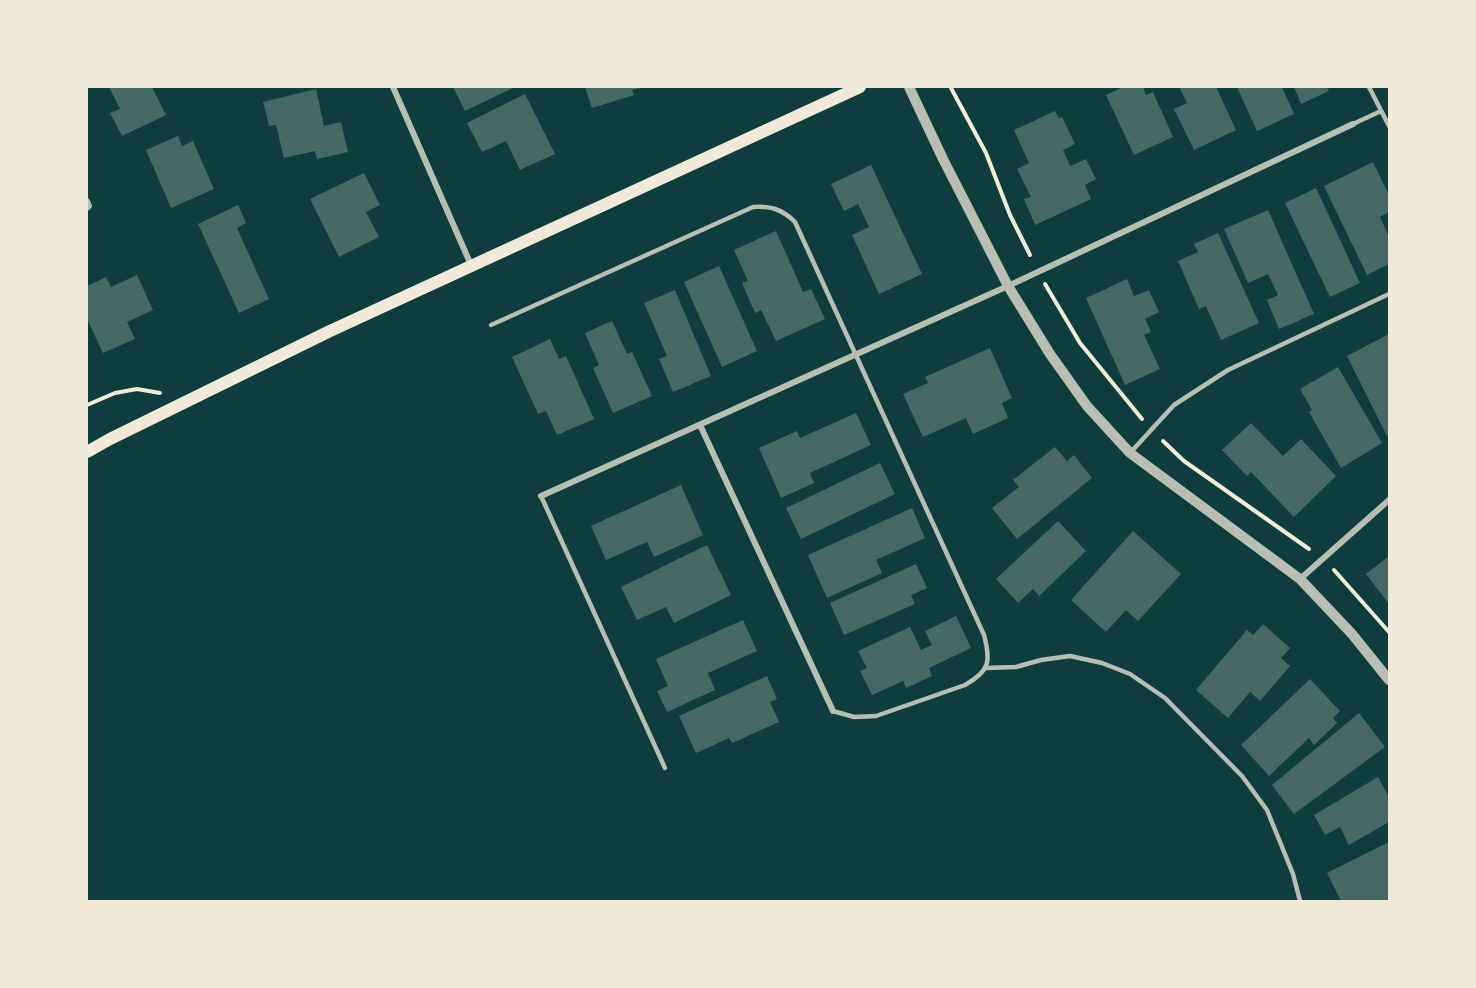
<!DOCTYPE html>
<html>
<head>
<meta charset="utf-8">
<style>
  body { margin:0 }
  #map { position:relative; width:1476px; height:988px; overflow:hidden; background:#0f3d3e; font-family:Figtree,sans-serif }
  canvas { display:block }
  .frame { position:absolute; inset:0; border:88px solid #f1e9da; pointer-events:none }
</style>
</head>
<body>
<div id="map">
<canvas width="1476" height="988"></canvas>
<div class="frame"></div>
</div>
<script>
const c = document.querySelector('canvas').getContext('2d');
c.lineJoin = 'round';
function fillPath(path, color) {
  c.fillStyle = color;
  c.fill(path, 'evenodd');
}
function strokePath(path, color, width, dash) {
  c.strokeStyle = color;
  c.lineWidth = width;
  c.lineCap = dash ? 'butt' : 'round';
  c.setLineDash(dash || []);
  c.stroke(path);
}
fillPath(new Path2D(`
  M109,87H152L166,115L122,136L110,113L120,109Z
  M453,87H515L465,111Z
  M585,87H640V88L632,90L634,95L592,108Z
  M1123,87H1143L1146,95L1153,92L1173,137L1134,155L1106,95Z
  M1179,87H1216L1236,130L1194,150L1174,109L1187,103Z
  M1237,87H1282L1294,114L1257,131Z
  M1294,87H1327L1329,91L1301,104Z
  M316,89L324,126L341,122L348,152L317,159L315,151L284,158L276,125L269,126L263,102Z
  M525,94L555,154L520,170L506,141L482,152L467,123Z
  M1055,111L1059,118L1062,117L1075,144L1063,150L1070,166L1086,159L1096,179L1085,185L1091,199L1035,225L1024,199L1031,197L1017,169L1029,163L1014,130Z
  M178,136L182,146L193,141L214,189L171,208L146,150Z
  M1373,162L1389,195V212L1380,217L1389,237V264L1367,275L1324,186Z
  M871,165L922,274L879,294L852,235L869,227L858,204L844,211L831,184Z
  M364,173L380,205L366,212L379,237L339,257L310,199Z
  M1316,188L1360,283L1330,297L1285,203Z
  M238,205L246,223L237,228L269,299L239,313L198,224Z
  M1268,210L1314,314L1279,329L1267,300L1278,295L1268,274L1248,283L1224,229Z
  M776,231L803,292L811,289L825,319L776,341L761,310L755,313L742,283L748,281L734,250Z
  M1218,233L1259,323L1221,340L1206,306L1199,309L1178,261L1198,252L1194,244Z
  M719,266L757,351L722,367L684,282Z
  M137,275L153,310L127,322L135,339L103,353L87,319V286L106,277L111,287Z
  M1127,279L1134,296L1149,290L1159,312L1145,319L1151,332L1144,335L1160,369L1125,385L1086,298Z
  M675,290L711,376L673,392L659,359L667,356L644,303Z
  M612,321L627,354L632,352L652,396L613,413L593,368L599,365L585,333Z
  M1389,334V435L1387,436L1347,356Z
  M550,339L559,359L566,356L594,419L557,435L546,411L538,414L512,357Z
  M990,348L1012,398L1002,403L1008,418L973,434L966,418L923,437L903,394L928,383L925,377Z
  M1338,367L1382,443L1341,468L1309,412L1312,410L1300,389Z
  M856,413L871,445L810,473L814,483L781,498L759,448L797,431L800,438Z
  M1251,423L1283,456L1301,439L1336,476L1294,517L1251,472L1247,476L1222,450Z
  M1055,447L1067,461L1074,455L1092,478L1017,539L992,508L1019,487L1013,480Z
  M880,463L895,494L801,539L786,508Z
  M681,485L703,535L654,557L647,542L606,560L591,526Z
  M912,508L925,538L876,560L882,573L827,598L808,555Z
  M1058,521L1086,551L1039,596L1033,589L1018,603L996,579Z
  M1133,531L1181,574L1138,621L1126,610L1106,632L1071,600Z
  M707,545L731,595L674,623L666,607L637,620L621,587Z
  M1389,556V604L1366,574Z
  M916,564L927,588L911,595L915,604L844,635L830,603Z
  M956,616L971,648L929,668L932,676L906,688L903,681L872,695L860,671L867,668L858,651L910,627L921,650L932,645L925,631Z
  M743,620L757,651L708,673L715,690L667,712L657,691L668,686L656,659Z
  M1263,624L1290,648L1281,658L1290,666L1260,701L1250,692L1228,718L1196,690L1247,630L1253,635Z
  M767,676L777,699L770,702L779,722L732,743L729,738L696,753L679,716Z
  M1310,679L1340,711L1333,718L1337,723L1314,745L1309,738L1269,776L1241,745Z
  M1359,713L1385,747L1294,814L1272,785Z
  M1378,777L1389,797V822L1349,845L1340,827L1325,835L1314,815Z
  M1389,842V899L1385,901H1341L1327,873Z`), '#486865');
strokePath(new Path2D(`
  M951,88L986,153L1010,215L1030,255
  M1045,284L1080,343L1142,419
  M87,405L115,393L137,389L160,393
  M1163,441L1184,461L1309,549
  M1334,570L1389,632`), '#f1e9da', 4);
strokePath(new Path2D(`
  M1369,87L1389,126
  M1353,124L1381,111
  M491,325L753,207C771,206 782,209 795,222L984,635C991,661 990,671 965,685L876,716L854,717L833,711
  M1130,453L1174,405L1228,370L1389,294
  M541,496L665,768
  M986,668L1016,667L1041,660L1070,656L1102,663L1130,674L1165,698L1242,776L1267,810L1293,874L1300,901`), '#b8beb3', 4.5);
strokePath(new Path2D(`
  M393,87L471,265
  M87,201L89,206L87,208
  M700,425L833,711
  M541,496L1008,286L1353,124
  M1300,579L1389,500`), '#b8beb3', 6);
strokePath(new Path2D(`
  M909,87L943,159L1008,286L1050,354L1087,406L1130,453L1300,579L1352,634L1389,680`), '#b8beb3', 10);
strokePath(new Path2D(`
  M87,452L110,439L330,331L860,87`), '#f1e9da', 12);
</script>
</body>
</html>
